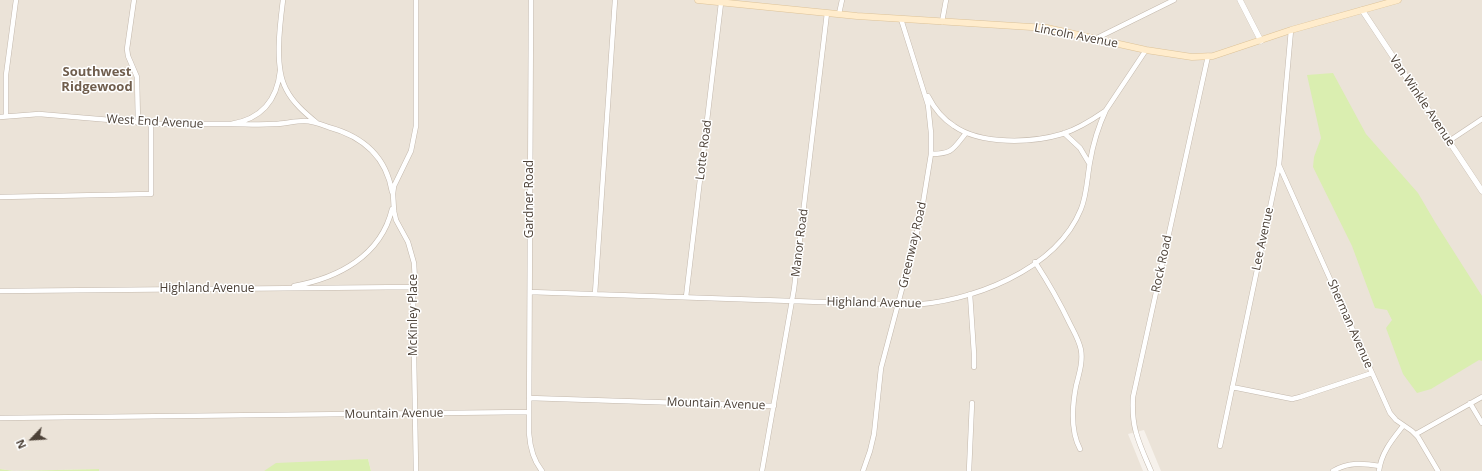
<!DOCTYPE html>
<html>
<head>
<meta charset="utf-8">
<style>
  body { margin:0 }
  #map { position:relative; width:1482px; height:471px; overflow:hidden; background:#f6f1eb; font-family:"Open Sans",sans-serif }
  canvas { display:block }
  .north { position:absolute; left:12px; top:419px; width:40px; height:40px; -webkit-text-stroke:3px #fff; paint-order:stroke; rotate:245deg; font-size:11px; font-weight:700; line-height:16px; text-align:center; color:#4c4137 }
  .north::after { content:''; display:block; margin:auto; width:14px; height:18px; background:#4c4137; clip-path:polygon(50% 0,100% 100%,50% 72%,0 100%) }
</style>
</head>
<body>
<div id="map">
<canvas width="1482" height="471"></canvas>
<div class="north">N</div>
</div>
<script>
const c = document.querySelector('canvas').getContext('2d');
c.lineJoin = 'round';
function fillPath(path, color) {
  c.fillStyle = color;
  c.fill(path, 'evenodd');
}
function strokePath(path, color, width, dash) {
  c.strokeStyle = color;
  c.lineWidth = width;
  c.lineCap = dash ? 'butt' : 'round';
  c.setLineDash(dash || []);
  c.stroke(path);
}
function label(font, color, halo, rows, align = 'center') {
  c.font = font + ' "Open Sans",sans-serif';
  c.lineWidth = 3;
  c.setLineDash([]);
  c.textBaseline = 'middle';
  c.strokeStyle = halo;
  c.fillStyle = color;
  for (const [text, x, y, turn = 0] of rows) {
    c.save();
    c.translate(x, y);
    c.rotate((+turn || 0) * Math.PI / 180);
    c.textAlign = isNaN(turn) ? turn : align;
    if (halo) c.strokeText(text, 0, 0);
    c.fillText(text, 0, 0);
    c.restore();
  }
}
fillPath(new Path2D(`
  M0,0H1482V471H1161L1144,430L1128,434L1143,471H371L368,459L264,471H99V469L14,471L0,469Z`), '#ebe3d8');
fillPath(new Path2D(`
  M1333,73L1366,134L1418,193L1435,222L1482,296V361L1479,360L1431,389L1417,393L1403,374L1386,328L1392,320L1387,310L1375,308L1352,246L1313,167L1314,157L1321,138L1307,75Z
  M368,459L371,471H264L276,463Z
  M0,469L14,471L99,469V471H0Z`), '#daeeb0');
const minor = new Path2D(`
  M134,0L127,49L128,56L137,77L138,123
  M283,0C280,24 274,67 286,89C293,103 305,113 317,123
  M531,0L529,433C530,447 533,460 542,471
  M839,14L842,0
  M942,22L946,0
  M1095,39L1174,0
  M928,96C934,108 943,119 954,126C981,145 1032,143 1062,134C1078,129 1092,120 1105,111
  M6,116V75L16,0
  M0,117L39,114L158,124H231C261,119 277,101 280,71
  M231,124C245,124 259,125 274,124C284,124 294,121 304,121C313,121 320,124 328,127C362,136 386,155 392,192
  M1064,133L1080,148L1089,163
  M1449,141L1482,119
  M931,154C953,154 953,149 966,133
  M1279,165L1390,413L1396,420L1412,431L1418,437L1438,471
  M0,197L151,194V124
  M1035,262C1048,282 1060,303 1070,324C1074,332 1079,340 1081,350C1083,362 1079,374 1076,386C1072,407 1070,430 1080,449
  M294,286C338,278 381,256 392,209
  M0,291L414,287
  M530,292L908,305C969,303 1056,271 1081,209C1087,194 1087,178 1090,162C1093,144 1098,127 1106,110L1146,50
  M595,294L615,0
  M970,294L974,354V367
  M686,297L721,3
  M1232,387L1292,399L1300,397L1372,373
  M529,398L774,406
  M1470,403L1482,423
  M0,418L529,412
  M1416,434L1482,397
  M1220,446L1279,165L1291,30
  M416,471L413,294L415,281L414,263L408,242L396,220L394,211L393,194L394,186L411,151L416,126V0
  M762,471L794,289L827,13
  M863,471L870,451L874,434L881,368L920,221L931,154V133L928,105L901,19
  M969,471L972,403
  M1151,471C1139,443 1131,428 1133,397L1208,56
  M1333,471C1348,462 1363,463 1380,466
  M1379,471C1381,453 1392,440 1403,426`);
const tertiary = new Path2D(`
  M1240,0L1261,41
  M1362,10L1482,191`);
const secondary = new Path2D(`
  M698,0L857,16L1047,28L1146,50L1192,57L1213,56L1291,30L1398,0`);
strokePath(minor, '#c3b8ac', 5.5);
strokePath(tertiary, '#c3b8ac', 6);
strokePath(secondary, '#ddc399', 7);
strokePath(minor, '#fff', 4.5);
strokePath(tertiary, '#fff', 5.5);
strokePath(secondary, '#ffeccc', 6);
label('12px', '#4c4137', '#fff', [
  ["Lincoln Avenue",1076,36,11],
  ["Van Winkle Avenue",1422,101,56],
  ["West End Avenue",155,122,3],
  ["Lotte Road",704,150,-83],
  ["Gardner Road",530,199,-90],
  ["Lee Avenue",1263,239,-78],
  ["Manor Road",800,243,-83],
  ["Greenway Road",913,245,-77],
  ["Rock Road",1162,264,-78],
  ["Highland Avenue",207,289],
  ["Highland Avenue",874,303,1],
  ["McKinley Place",414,315,-90],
  ["Sherman Avenue",1350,324,66],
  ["Mountain Avenue",716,404,2],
  ["Mountain Avenue",394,414,-1]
]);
label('bold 13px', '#705e4d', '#fff', [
  ["Southwest",97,72],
  ["Ridgewood",97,87]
]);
</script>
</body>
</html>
